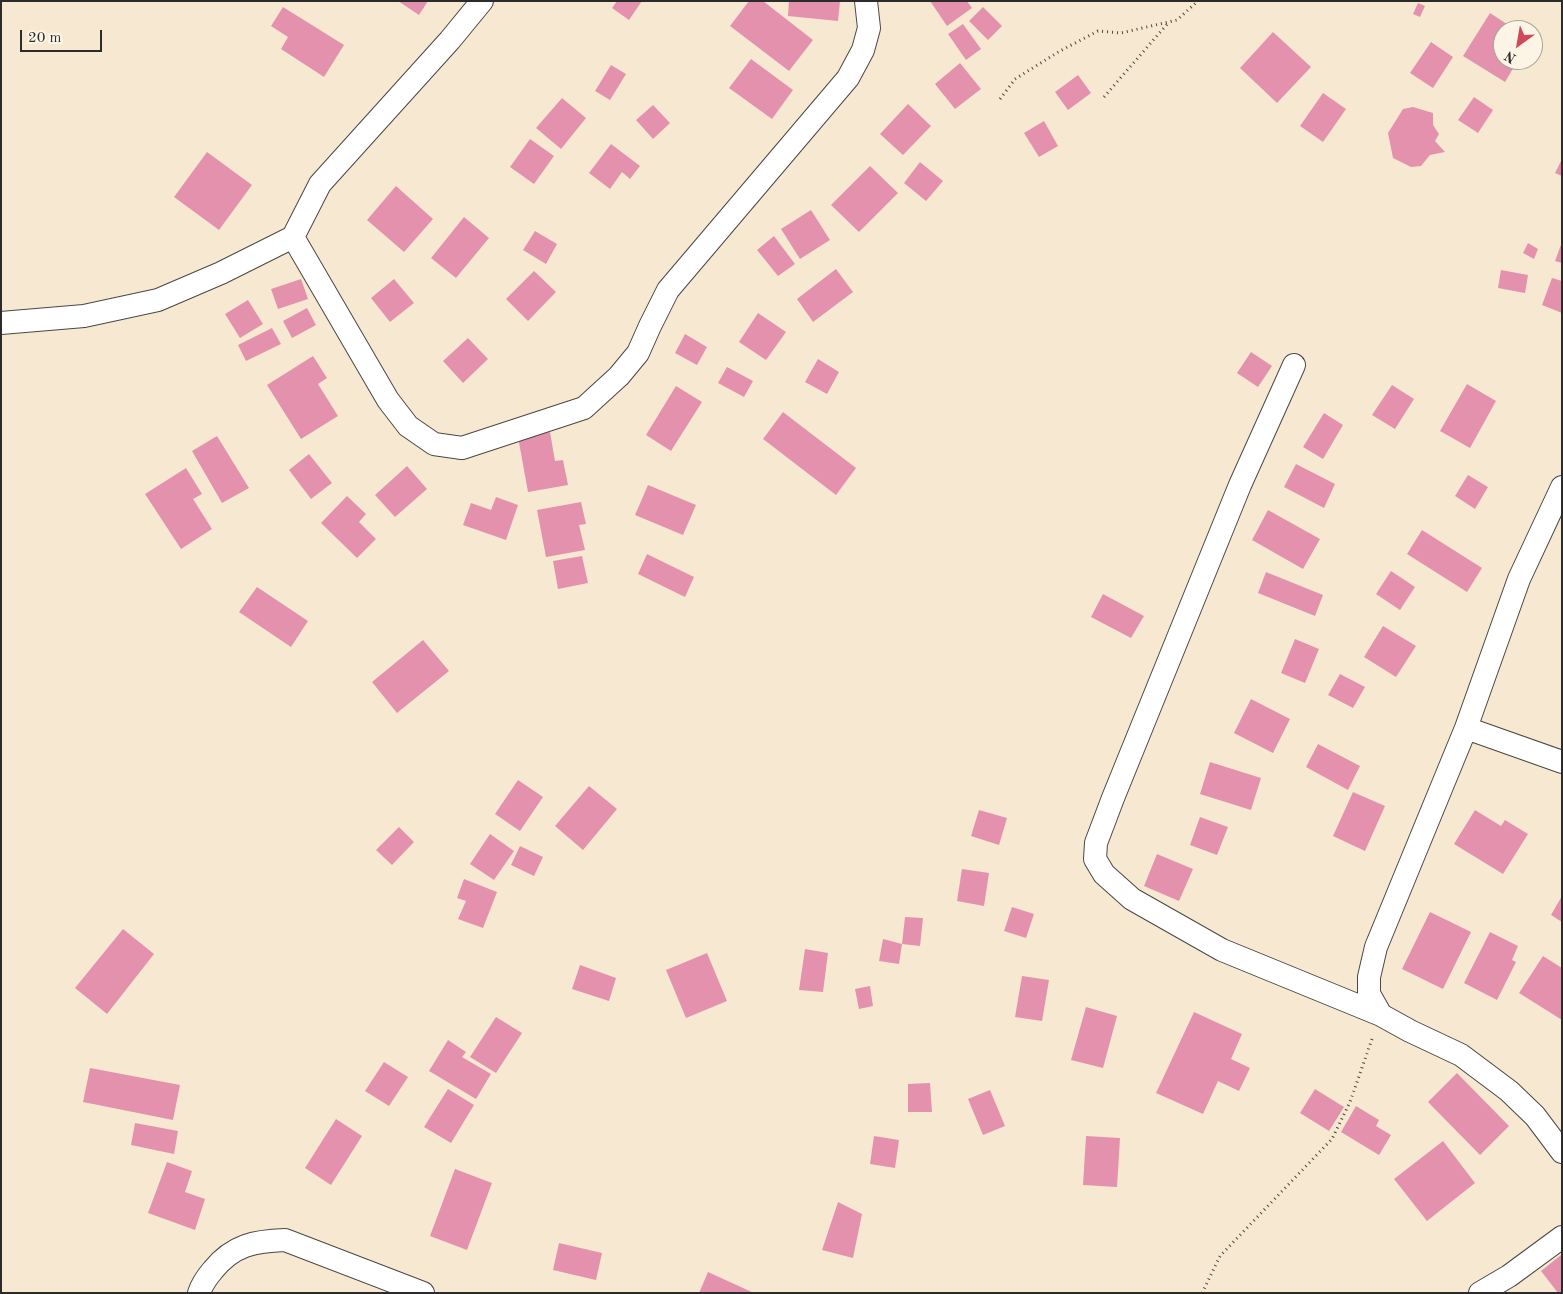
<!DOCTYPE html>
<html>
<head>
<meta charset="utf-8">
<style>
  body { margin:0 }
  #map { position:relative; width:1563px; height:1294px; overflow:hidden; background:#f7e9d1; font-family:"Old Standard TT",serif }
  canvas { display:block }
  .frame { position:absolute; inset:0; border:2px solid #2b2b2b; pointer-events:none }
  .north { position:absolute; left:1493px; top:20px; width:50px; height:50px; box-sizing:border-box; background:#fcf5e5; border:1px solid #a8a49b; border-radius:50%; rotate:212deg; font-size:14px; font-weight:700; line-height:20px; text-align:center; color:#2b2b2b }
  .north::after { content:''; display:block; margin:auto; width:18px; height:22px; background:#d1495b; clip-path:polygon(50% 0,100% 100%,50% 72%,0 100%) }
  .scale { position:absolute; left:20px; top:30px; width:82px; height:22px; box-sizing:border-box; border:2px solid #2b2b2b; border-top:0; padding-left:6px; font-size:15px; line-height:18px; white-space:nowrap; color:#2b2b2b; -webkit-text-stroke:4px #fcf5e5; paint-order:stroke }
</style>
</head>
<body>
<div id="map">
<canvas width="1563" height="1294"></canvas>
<div class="frame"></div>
<div class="north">N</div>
<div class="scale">20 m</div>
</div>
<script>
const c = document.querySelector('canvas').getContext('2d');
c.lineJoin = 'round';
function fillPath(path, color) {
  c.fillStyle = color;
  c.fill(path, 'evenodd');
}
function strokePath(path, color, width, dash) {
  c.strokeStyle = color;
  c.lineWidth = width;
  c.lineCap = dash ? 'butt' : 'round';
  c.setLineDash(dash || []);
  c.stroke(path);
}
fillPath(new Path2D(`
  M398,1H428L419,15Z
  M617,1H642L629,20L612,8Z
  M749,1H763L813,40L789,71L730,26Z
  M789,1H840L838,21L788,16Z
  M930,1H967L972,8L947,26Z
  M1418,3L1425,6L1420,17L1413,14Z
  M283,7L344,45L324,77L281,49L288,37L271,26Z
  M983,7L1002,26L988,40L969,21Z
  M1490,13L1516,30H1503V60H1518L1505,82L1463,56Z
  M963,24L981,49L966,60L948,34Z
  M1273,32L1311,67L1277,103L1240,68Z
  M1431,42L1453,57L1433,88L1410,73Z
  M751,59L793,90L772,119L729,88Z
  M960,63L981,89L955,109L935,84Z
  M611,65L626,74L610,100L595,91Z
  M1078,75L1091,93L1068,110L1055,92Z
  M1323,93L1346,109L1323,142L1300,126Z
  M1474,97L1493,110L1478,133L1458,120Z
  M562,98L586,118L561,149L536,128Z
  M908,104L931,126L903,155L880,134Z
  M653,105L670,123L653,139L636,120Z
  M1413,107L1433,113V125L1439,134L1435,141L1445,152L1430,155L1421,166L1411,167L1393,158L1388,133L1403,109Z
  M1044,121L1058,146L1039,157L1024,133Z
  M530,139L554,156L534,184L510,167Z
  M611,144L640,166L630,179L622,172L610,189L589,173Z
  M207,152L252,185L219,230L174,197Z
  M1562,159V176L1555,173Z
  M920,162L943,181L926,201L904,183Z
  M870,166L898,193L859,232L831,205Z
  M396,186L433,219L404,252L367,220Z
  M811,210L830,240L800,259L781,229Z
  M464,217L489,238L456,278L431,258Z
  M535,231L557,244L546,264L523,250Z
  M774,236L795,264L778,276L757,250Z
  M1562,242V263L1555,261Z
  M1528,243L1538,249L1534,259L1523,253Z
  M836,269L853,292L813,322L797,299Z
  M1501,270L1528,275L1525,293L1498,288Z
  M534,271L556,292L528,321L506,299Z
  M1552,278L1562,281V313L1542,305Z
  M301,279L308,299L278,309L271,289Z
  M394,279L414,303L390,322L371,298Z
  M248,300L263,324L240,338L225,314Z
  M307,308L316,325L292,338L283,321Z
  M758,313L786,332L766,360L739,342Z
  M272,328L281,344L246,361L238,345Z
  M685,334L707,347L697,365L675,353Z
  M468,338L488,359L463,383L443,361Z
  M1251,352L1272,366L1258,387L1237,373Z
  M313,356L327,378L318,384L338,416L301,439L267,385Z
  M818,359L839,372L827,394L805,382Z
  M727,367L753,381L744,397L718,383Z
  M1467,384L1496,401L1470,448L1440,431Z
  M1392,385L1414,399L1395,429L1372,415Z
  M676,386L702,402L671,451L646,435Z
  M783,412L856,468L836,495L763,439Z
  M1324,413L1343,425L1323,459L1303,447Z
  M550,432L555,461L563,460L568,485L528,492L518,437Z
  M217,436L249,488L222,503L192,451Z
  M309,454L332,483L311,499L289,470Z
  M1296,464L1335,484L1324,508L1284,487Z
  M407,466L427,489L395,517L375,495Z
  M186,468L202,494L193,499L212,529L181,549L145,494Z
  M1468,475L1488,487L1475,509L1455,496Z
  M648,485L696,505L683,535L635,515Z
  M347,496L366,514L359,522L376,539L357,558L321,523Z
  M496,497L518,505L506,540L463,525L471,503L491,510Z
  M581,502L586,524L579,525L585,550L546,557L537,510Z
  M1268,510L1320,539L1303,569L1252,540Z
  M1422,530L1482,568L1467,592L1407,554Z
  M647,554L694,577L685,597L638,574Z
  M582,556L588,583L558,589L553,561Z
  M1391,571L1415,587L1400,610L1376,594Z
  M1266,572L1323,595L1315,616L1258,593Z
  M257,587L308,621L291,647L239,612Z
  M1103,594L1144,616L1131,638L1091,617Z
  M1383,626L1416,646L1396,677L1364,657Z
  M1295,639L1319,649L1305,683L1281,673Z
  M423,640L449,671L397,713L372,682Z
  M1340,674L1365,687L1353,708L1328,695Z
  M1251,699L1290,719L1273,753L1234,733Z
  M1318,744L1360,766L1348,790L1306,767Z
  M1210,762L1261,778L1251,810L1200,794Z
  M518,780L543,797L520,831L495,814Z
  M589,786L617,809L583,850L555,826Z
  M1353,792L1385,806L1365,851L1333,836Z
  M979,810L1007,818L999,845L971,836Z
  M1475,810L1501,826L1505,820L1528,834L1503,874L1454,844Z
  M1200,817L1228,827L1217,855L1190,845Z
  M399,827L414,842L392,865L376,850Z
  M490,834L514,851L494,880L470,864Z
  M520,846L543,857L534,876L511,865Z
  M1157,854L1193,869L1179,901L1144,886Z
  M962,869L989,873L984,906L957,901Z
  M464,879L497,892L483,928L458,919L466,901L457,898Z
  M1562,896V922L1551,915Z
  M1012,907L1034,914L1026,938L1004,931Z
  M1430,912L1471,932L1443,989L1402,969Z
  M905,917L923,918L920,946L902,944L899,964L879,961L883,939L902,944Z
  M123,929L154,954L107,1014L75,988Z
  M1490,932L1518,946L1512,960L1516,962L1497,1000L1464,983Z
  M805,949L828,953L823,992L799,990Z
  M707,953L727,1001L686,1018L666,970Z
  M1543,956L1562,968V1020L1519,993Z
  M580,965L616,978L609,1001L572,989Z
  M1022,976L1049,980L1042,1021L1015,1017Z
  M870,986L873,1006L859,1009L855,989Z
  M1086,1007L1117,1016L1103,1068L1071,1060Z
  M1194,1012L1242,1034L1231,1059L1250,1068L1239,1091L1218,1081L1203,1114L1156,1093Z
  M496,1017L522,1033L496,1073L470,1057Z
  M448,1040L466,1052L462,1057L491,1074L476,1099L429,1071Z
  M384,1062L408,1077L389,1106L365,1091Z
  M90,1068L180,1085L173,1120L83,1102Z
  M1457,1073L1509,1126L1480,1155L1428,1102Z
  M930,1083L932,1112H908V1084Z
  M448,1089L474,1105L451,1143L424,1127Z
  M1315,1089L1344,1107L1329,1131L1300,1113Z
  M990,1090L1005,1126L983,1135L968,1099Z
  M1356,1106L1379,1120L1376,1126L1391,1135L1379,1155L1341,1132Z
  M336,1119L362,1136L331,1185L305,1168Z
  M135,1123L178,1131L174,1154L131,1145Z
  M874,1136L899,1140L895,1168L870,1164Z
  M1086,1136L1120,1138L1117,1187L1083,1185Z
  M1443,1141L1475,1183L1427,1221L1394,1179Z
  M167,1162L192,1171L185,1192L205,1199L195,1230L148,1213Z
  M455,1169L492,1183L467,1250L430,1236Z
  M838,1202L862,1214L853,1258L822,1250Z
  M559,1243L602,1253L596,1280L553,1270Z
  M1561,1255L1562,1293H1558L1541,1271Z
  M708,1272L754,1293H699Z`), '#e491ae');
const street = new Path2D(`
  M293,237L388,400L408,426L434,444L462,448L584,408L619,376L638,353L650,326L668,290L848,78L863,50L869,28L866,1
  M1,323L84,316L158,300L221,273L293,237L320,184L450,40L482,1
  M1294,365L1240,485L1113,798L1096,843L1095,859L1104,874L1132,899L1222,950L1381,1015L1410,1031L1461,1055L1509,1091L1535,1116L1562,1152
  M1466,728L1562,762
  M1381,1015L1369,994V977L1376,947L1466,728L1519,579L1562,487
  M199,1293C202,1284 207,1277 213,1270C233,1245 255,1241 285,1240L423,1293
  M1480,1293L1509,1276L1562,1237`);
strokePath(street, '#4a4844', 24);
strokePath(new Path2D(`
  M1104,97L1169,22
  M1000,99L1015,79L1060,51L1098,31L1121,33L1177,20L1198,1
  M1202,1293L1220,1256L1332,1139L1350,1102L1372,1039`), '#4a4844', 3, [1, 4]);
strokePath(street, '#fff', 22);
</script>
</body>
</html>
